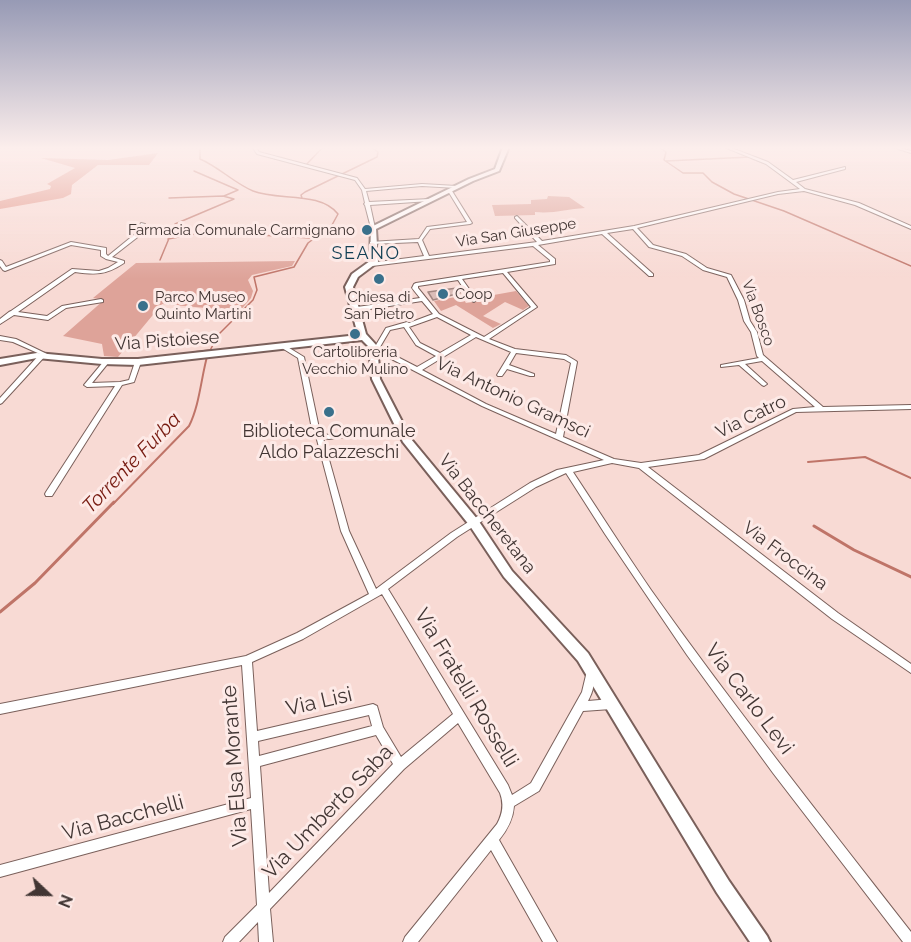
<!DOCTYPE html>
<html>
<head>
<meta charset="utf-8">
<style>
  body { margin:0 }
  #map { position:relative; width:911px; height:942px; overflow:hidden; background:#f8dad4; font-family:Raleway,sans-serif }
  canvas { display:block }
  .north { position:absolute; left:18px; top:864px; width:60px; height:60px; -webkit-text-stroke:4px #fdeae7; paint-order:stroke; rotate:112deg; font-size:16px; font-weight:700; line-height:24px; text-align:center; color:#423634 }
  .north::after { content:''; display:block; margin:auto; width:21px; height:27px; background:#423634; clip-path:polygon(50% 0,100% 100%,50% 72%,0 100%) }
</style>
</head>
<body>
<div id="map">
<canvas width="911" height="942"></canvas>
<div class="north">N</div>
</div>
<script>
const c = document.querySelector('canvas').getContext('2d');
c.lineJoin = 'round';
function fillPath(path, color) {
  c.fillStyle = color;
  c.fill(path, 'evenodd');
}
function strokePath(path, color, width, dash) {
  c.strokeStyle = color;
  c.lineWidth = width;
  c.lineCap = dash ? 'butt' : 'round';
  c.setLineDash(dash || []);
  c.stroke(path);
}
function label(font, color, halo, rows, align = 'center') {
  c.font = font + ' Raleway,sans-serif';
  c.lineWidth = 6;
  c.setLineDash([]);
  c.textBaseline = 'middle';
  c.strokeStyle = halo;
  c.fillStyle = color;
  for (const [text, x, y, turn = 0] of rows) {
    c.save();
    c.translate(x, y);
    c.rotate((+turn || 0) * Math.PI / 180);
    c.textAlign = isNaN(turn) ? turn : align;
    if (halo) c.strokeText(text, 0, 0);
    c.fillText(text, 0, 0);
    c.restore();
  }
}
fillPath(new Path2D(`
  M548,196L569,197L585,208C567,209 553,214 535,212V215L495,216L492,205L531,204V200L547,199Z
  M295,261L292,266L252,275L248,280L253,291L251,298L233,319L211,318L217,309L162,304L118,357L104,356L102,344L63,336L104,300L93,298L136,263Z
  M516,291L529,306L523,310L505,302L483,316L501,324L493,328L456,305L441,311L434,301L461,296L466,303L480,301L477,298Z`), '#dea399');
fillPath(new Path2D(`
  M158,153L149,165H98L72,185L71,194L63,198L0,209V201L50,189L51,186L47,184L75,168L41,158L108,160Z`), '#e29486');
strokePath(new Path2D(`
  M200,147V159C219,167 234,183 253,191C278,201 320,191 338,214L332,225L308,243L294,267L254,277L257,290L253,300L219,334L208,354
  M659,147L666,152L664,160L683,173H703L712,182L734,194L784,211L911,266
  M666,161L750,157
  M305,166L323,147
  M194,171L238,190L224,196
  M302,198L301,195L305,192L377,157L378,152L371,147
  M168,239L206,232L311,238
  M160,260L175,224L234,199L223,196L169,198
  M193,352L210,350`), '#bf7468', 1.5);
strokePath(new Path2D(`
  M808,462L865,457L911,478
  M113,504L189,426C200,404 201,377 208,353`), '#bf7468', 2);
strokePath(new Path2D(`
  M814,526L854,550L911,577
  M0,612L35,583L114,502`), '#bf7468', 3);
const building = new Path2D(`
  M457,288L460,293L433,300L428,292Z`);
fillPath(building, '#dbbdb8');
strokePath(building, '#a38782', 1.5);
const street = new Path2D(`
  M252,147H256L259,152L357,178L365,189L422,184L457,186L459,187L457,188L422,186L366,191L369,202L430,199L432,200L430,201L370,205L375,228L373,229L371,228L365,205L364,204L365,203L362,190L355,180L257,154Z
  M724,147H729L768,162L793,180L845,167V169L796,182L805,189L859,203L911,226V229L855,205L804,191L778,194L637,228L653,245L686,254L707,268L731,275L744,300L750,321L757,332L763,355L823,407L911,405V409L796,412L704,459L648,467L838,613L911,664V673L832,619L639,468L612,463L573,472C599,511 624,551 651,590C734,707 823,819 911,932V942H903L773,773L687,655L605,534L566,473L536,487L457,537L388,589L508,785L512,795L531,783L582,692L587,671L590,670L593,671C596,680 593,692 588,701L611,699L615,701L616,704L615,707L611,709L583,711L539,791L514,806C513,820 507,830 499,840L557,942H543L491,850L418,942H403L405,937L497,824C503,813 504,804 500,793L458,723L404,769L270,909L273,942H259L258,922L239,942H223L225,937L257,905L251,809L0,877V865L251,798L242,665L0,714V704L246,656L297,633L369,594L341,531L316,436L313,434L298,358L282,348V346H286L304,357L320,433L329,435L400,426L403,428L400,430L329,439L323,438L349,531L376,589L451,533L530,483L557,470L604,460L482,406L380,353L372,351L371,350L372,349L370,347L376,345L386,328L407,322L409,323L433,314L422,301L357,311L354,309L357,307L420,298L412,288L414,284L416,283L550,262V260L533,246L372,266L370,265V263L424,256L418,242L372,244L370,243V242L419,239L427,227L467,222L448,191L450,190L452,191L472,223L470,224L430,229L422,240L429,256L537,242L515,218V217L517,216L542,241L634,226L778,192L800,189L766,164ZM633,229L649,247L682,256L703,270L727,277L738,300L744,321L751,332L757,356L759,358L721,365V367L739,365L762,385L764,386L767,384L766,383L745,364L762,361L815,407L793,409L699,455L641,463L614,459L563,437L577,362L576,361L566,355L515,349L489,339L537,307L507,272L555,264V259L538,245L602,234L649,276H653V274L607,233ZM503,273L531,307L484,337L439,314L418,288V286L458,280L472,301L474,302L477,300L462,279ZM437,317L471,335L440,353L420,343L409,327ZM404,327L416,345L436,356L417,367L384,350L375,348L380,347L390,330ZM476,337L511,352L497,375L498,376H502L507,369L530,376H534V374L509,365L516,353L564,359L571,363L556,434L486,404L422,370ZM382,594L453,714L401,757L383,727L377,706L373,704L257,731L252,662L303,639ZM369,715L372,726L259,756L258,741ZM376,735L393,764L269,893L260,766Z
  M892,147H898L911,151V153Z
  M141,223L145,224L139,236L112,257L124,261V263C106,275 96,275 75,272L18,312L47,316L62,306L101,299L103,300V302L66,308L48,320L14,315L0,324V319L9,312L11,311L72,269L99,271L108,268L118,262L106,259L101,256V250L71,245L5,271L3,270L0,266V260L2,261L6,267L71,242L106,248V254L108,256L135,234Z
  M0,336L16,339L47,354L2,403L0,404V398L40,354L13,342L0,340Z
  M106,360L109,362L92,383L120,382L129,380L135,362L138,360L141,362L134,382L122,385L52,496H46L45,494L46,492L115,386L87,387L84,385L104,361Z`);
const secondary = new Path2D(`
  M503,147H509L499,171L473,181L376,229L378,262L358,277L353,287L366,334L377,346L380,379L411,439L478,520L512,571L588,653L729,881L767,936L770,942H750L717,893L578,661L504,577L470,526L403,442L372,379L369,347L362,340L138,365L102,364L37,358L0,365V359L37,353L102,359H138L358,335L345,287L352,274L370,261L371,227L469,179L495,169Z`);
strokePath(street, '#7a605b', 2);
strokePath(secondary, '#7a605b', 4);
fillPath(street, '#fff');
fillPath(secondary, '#fff');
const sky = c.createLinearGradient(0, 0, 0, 279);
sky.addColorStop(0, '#979ab5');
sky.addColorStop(0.53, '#fceeec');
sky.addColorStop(1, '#fceeec00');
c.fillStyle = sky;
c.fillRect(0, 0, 911, 279);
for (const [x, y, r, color] of [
  [367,230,6,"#39708b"],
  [379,279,6,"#39708b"],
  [443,294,6,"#39708b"],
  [143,306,6,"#39708b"],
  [355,334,6,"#39708b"],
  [329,412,6,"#39708b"]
]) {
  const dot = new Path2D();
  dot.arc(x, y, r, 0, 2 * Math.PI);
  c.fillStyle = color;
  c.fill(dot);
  strokePath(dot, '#fdeae7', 2);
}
label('15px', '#423634', '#fdeae7', [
  ["Farmacia Comunale Carmignano",355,230,"right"],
  ["Coop",455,294],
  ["Parco Museo",155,297],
  ["Quinto Martini",155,314],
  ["Chiesa di",379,297,"center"],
  ["San Pietro",379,314,"center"],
  ["Cartolibreria",355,352,"center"],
  ["Vecchio Mulino",355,369,"center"]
], 'left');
label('15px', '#423634', '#fdeae7', [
  ["Via San Giuseppe",516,233,-9],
  ["Via Bosco",758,313,70]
]);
c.letterSpacing = '1.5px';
label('18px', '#123f54', '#fdeae7', [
  ["SEANO",366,254]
]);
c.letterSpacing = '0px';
label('18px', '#423634', '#fdeae7', [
  ["Via Pistoiese",167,341,-4],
  ["Via Antonio Gramsci",513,398,25],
  ["Via Catro",751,417,-26],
  ["Via Baccheretana",487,514,52],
  ["Via Froccina",785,556,37]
]);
label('18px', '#423634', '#fdeae7', [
  ["Biblioteca Comunale",329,432],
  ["Aldo Palazzeschi",329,453]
]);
label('italic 20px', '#771b11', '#fdeae7', [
  ["Torrente Furba",132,463,-46]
]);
label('21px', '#423634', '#fdeae7', [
  ["Via Fratelli Rosselli",466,688,59],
  ["Via Carlo Levi",749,699,53],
  ["Via Lisi",319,702,-13],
  ["Via Elsa Morante",235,766,-94],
  ["Via Umberto Saba",328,812,-46],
  ["Via Bacchelli",123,818,-15]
]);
</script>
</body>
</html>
